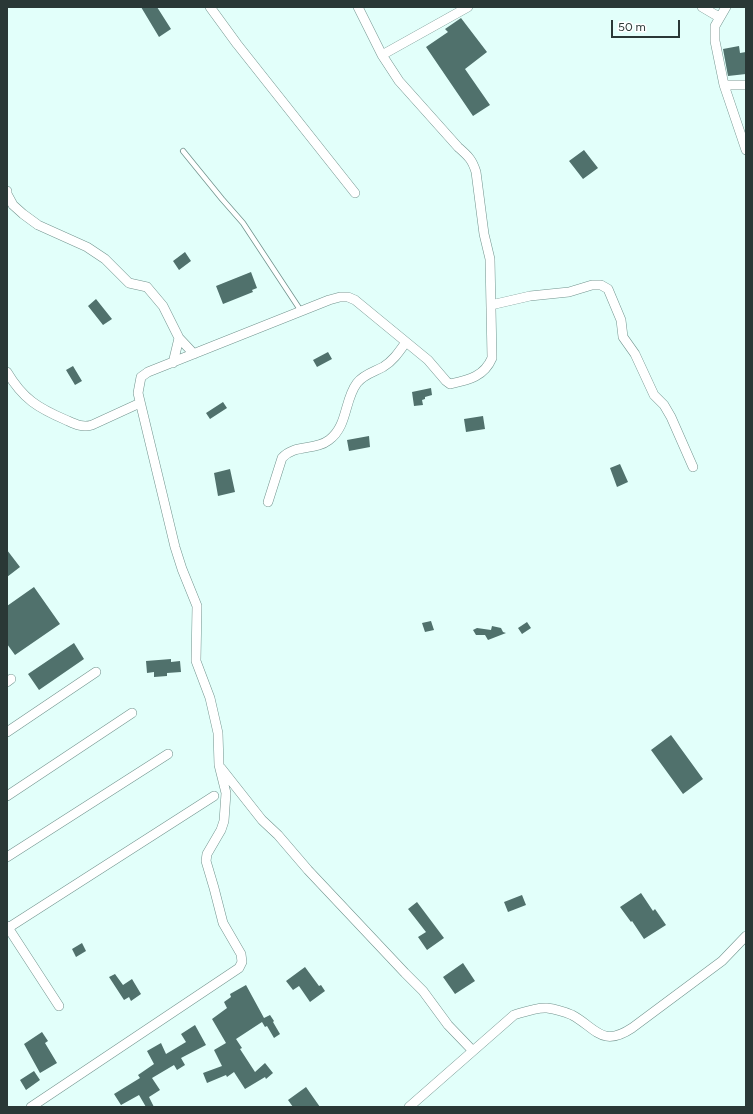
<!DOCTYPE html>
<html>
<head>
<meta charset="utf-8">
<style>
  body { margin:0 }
  #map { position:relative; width:753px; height:1114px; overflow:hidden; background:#e2fffa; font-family:Figtree,sans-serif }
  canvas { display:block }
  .frame { position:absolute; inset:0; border:8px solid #2a3836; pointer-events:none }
  .scale { position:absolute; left:611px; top:20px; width:69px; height:18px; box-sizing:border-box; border:2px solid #2a3836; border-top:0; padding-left:5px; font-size:12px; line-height:14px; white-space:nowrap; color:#2a3836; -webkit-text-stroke:3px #fff; paint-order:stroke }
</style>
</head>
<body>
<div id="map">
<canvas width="753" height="1114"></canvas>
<div class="frame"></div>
<div class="scale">50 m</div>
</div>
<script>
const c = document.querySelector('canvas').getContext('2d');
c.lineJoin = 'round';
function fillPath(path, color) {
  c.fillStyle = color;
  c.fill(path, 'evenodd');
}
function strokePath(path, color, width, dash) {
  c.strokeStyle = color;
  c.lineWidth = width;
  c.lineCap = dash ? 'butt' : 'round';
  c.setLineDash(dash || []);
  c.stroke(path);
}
fillPath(new Path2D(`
  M141,7H157L171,29L159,37Z
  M461,18L487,52L465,69L490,105L473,116L426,47L448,32L445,29Z
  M739,46L740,53L746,52V74L728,76L723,49Z
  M584,150L598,168L583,179L569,161Z
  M185,252L191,261L179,270L173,261Z
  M251,272L257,288L252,290L253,292L223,304L216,286Z
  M96,299L112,319L103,325L88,306Z
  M328,352L332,359L317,367L313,360Z
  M73,366L82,381L75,385L66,370Z
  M431,388L432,395L425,397V399L422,400L423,405L414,406L412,392Z
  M223,402L227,408L210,419L206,413Z
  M483,416L485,429L466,432L464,419Z
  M369,436L370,447L349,451L347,440Z
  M620,464L628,482L617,487L610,468Z
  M230,469L235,492L218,496L214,473Z
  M7,550L20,567L7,577Z
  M34,587L60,624L15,655L7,644V606Z
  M431,621L434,630L425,632L422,623Z
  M527,622L531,628L522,634L518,628Z
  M492,626L501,628L503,632L506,633L488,640L485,635H476L473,630L477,628L491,630Z
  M74,643L84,659L39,690L28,674Z
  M171,659V662L180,661L181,672L167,673V676L154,677V672L147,673L146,661Z
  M671,735L703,779L683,794L651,750Z
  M641,893L653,911L655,909L666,925L644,939L632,921L631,922L620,907Z
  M522,895L526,905L508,912L504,902Z
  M417,902L444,938L427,950L418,937L426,932L408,909Z
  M82,943L86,951L76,957L72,949Z
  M463,963L475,981L455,994L443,977Z
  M305,967L319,986L321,985L325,991L310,1002L299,986L293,990L286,981Z
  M115,974L123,985L132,979L141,994L131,1001L129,997L124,1000L109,977Z
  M246,985L264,1018L270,1015L274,1021L273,1022L280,1034L274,1038L267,1026L265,1027L262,1022L236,1039L242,1048L240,1049L255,1072L265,1063L273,1073L266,1079L265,1077L245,1089L234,1072L227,1077L226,1075L207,1083L203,1073L222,1066L214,1050L226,1043L212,1019L227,1008L224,1002L231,997L230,994Z
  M195,1025L206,1045L181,1058L185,1065L177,1070L174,1065L152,1078L160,1090L149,1097L154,1107H146L139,1095L121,1105L114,1094L140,1078L138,1075L154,1064L147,1051L161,1043L166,1054L186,1042L181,1034Z
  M42,1032L48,1041L45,1043L57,1063L40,1073L24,1044Z
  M34,1071L40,1080L26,1090L20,1080Z
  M306,1087L320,1107H293L288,1100Z`), '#50716c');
const service = new Path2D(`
  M183,151L222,199L243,223L301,311`);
const minor = new Path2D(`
  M210,7L237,44L355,193
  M702,7L719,17
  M726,7L715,26V41L724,85L746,150
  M382,55L468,7
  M724,85H746
  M7,191V194L13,205L23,214L38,225L87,247L105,259L129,283L147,287L163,306L179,338L194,354
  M491,305L530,296L569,292L592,285H601L608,289L621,320L623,337L635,354L654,395L664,405L671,417L693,467
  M173,363L179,338
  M7,372C23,399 38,408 66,420C75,424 82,428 92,425L140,403
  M268,502L282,458C294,444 315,451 329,440C348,426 344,400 357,383C364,374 374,372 383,367C393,361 399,352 406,342
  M7,682L11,679
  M7,732L96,672
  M221,768L262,820L278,835L308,870L405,973L423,991L448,1025L473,1051
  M7,796L132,713
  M7,857L168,754
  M7,926L59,1006
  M8,928L214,796
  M31,1107L239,968L242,962L241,954L223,923L214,888L206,861L207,854L221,830L224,821L226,793L219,765L218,733L210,698L196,661L197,606L182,569L175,547L138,393L141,377L148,372L329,300L340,297H348L355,300L428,360L446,381L450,384C468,380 484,377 492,358L490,259L484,234L476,172C472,159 468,156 458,147L399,81L382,55L358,7
  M409,1107L514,1015C524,1012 537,1007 547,1008C555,1009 565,1012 572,1015C596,1028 602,1048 632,1028L722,961L746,936`);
strokePath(service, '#72948e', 6);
strokePath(minor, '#72948e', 10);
strokePath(service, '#fff', 4.5);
strokePath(minor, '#fff', 9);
</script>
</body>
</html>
